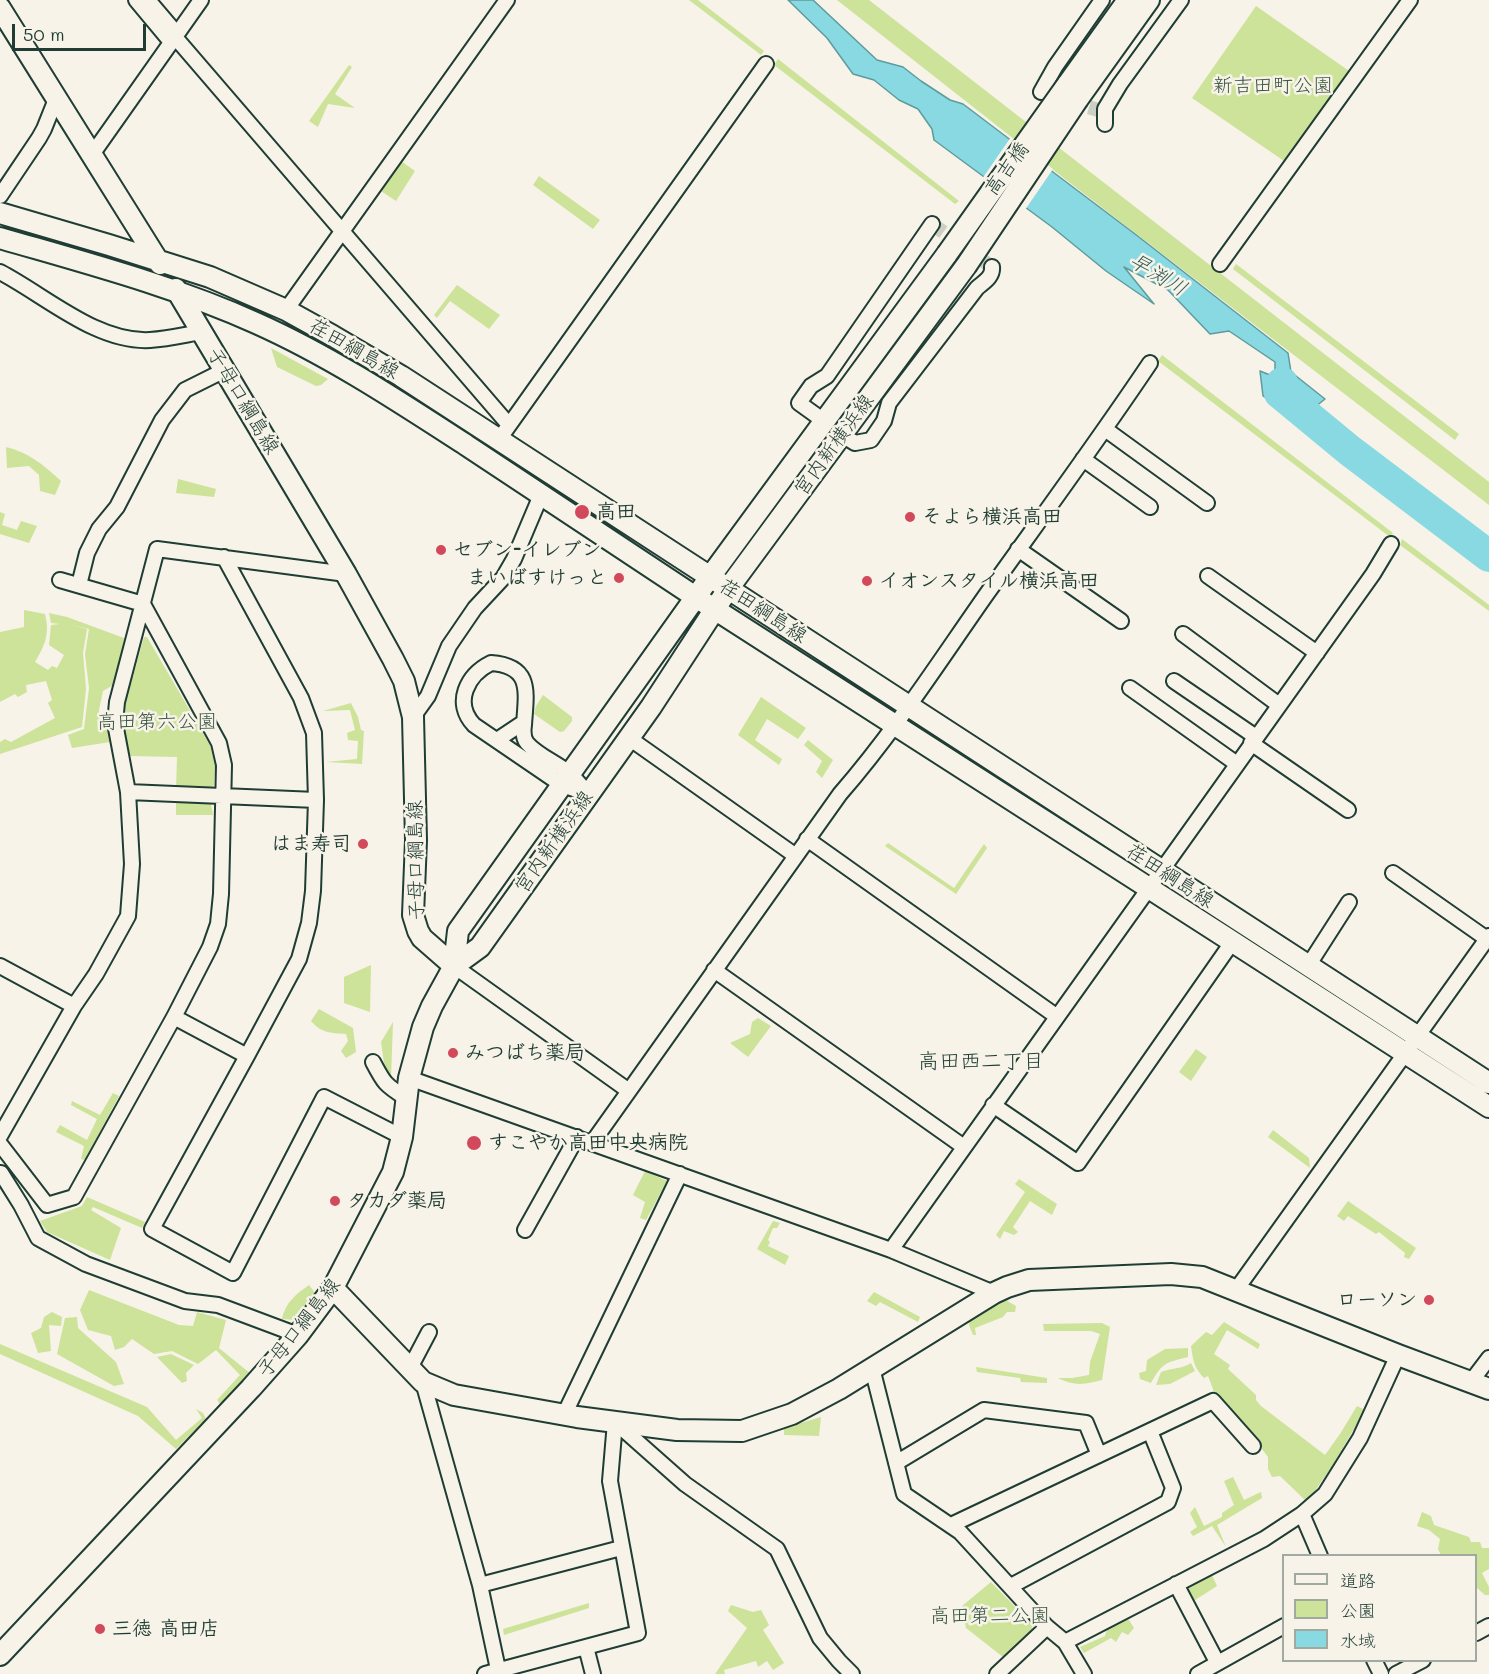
<!DOCTYPE html>
<html>
<head>
<meta charset="utf-8">
<style>
  body { margin:0 }
  #map { position:relative; width:1489px; height:1674px; overflow:hidden; background:#f7f3e8; font-family:Mali,"Klee One",sans-serif }
  canvas { display:block }
  .legend { position:absolute; left:1282px; top:1554px; width:195px; height:108px; box-sizing:border-box; background:#f7f3e8; border:2px solid #a1aaa0; margin:0; padding:8px 10px; list-style:none; font-size:18px; color:#1f3d34 }
  .legend li { display:flex; align-items:center; gap:12px; height:30px }
  .legend b { width:30px; border:2px solid #a1aaa0 }
  .scale { position:absolute; left:12px; top:24px; width:134px; height:27px; box-sizing:border-box; border:3px solid #1f3d34; border-top:0; padding-left:8px; font-size:18px; line-height:21px; white-space:nowrap; color:#1f3d34; -webkit-text-stroke:4px #f7f3e8; paint-order:stroke }
</style>
</head>
<body>
<div id="map">
<canvas width="1489" height="1674"></canvas>
<ul class="legend">
<li><b style="height:8px;background:#f7f3e8"></b>道路</li>
<li><b style="height:16px;background:#cce399"></b>公園</li>
<li><b style="height:16px;background:#88d9e2"></b>水域</li>
</ul>
<div class="scale">50 m</div>
</div>
<script>
const c = document.querySelector('canvas').getContext('2d');
c.lineJoin = 'round';
function fillPath(path, color) {
  c.fillStyle = color;
  c.fill(path, 'evenodd');
}
function strokePath(path, color, width, dash) {
  c.strokeStyle = color;
  c.lineWidth = width;
  c.lineCap = dash ? 'butt' : 'round';
  c.setLineDash(dash || []);
  c.stroke(path);
}
function label(font, color, halo, rows, align = 'center') {
  c.font = font + ' Mali,"Klee One",sans-serif';
  c.lineWidth = 5;
  c.setLineDash([]);
  c.textBaseline = 'middle';
  c.strokeStyle = halo;
  c.fillStyle = color;
  for (const [text, x, y, turn = 0] of rows) {
    c.save();
    c.translate(x, y);
    c.rotate((+turn || 0) * Math.PI / 180);
    c.textAlign = isNaN(turn) ? turn : align;
    if (halo) c.strokeText(text, 0, 0);
    c.fillText(text, 0, 0);
    c.restore();
  }
}
fillPath(new Path2D(`
  M689,0H698L764,51L761,55Z
  M837,0H869L1489,482V505L1061,176Z
  M1256,6L1352,73L1287,163L1192,98Z
  M778,59L959,201L955,204L774,65Z
  M349,65L352,67L335,94L355,108L328,104L318,127L309,121Z
  M401,161L415,171L396,201L381,191Z
  M539,176L600,220L593,229L533,185Z
  M1236,264L1459,434L1455,440L1233,269Z
  M457,285L500,315L489,329L450,301L437,318L434,315Z
  M271,348L328,379L321,385L316,386L277,367Z
  M1162,355L1393,533L1390,537L1158,361Z
  M6,447C28,452 44,465 61,481L55,495L40,491L39,475L29,466L7,468Z
  M178,479L216,489L214,497L176,493Z
  M0,512L5,514L2,525L17,530L21,521L37,526L29,543L0,534Z
  M1402,539L1489,605V611L1400,545Z
  M24,610L45,614C50,634 45,645 35,662L48,670L52,666L57,668L64,655L49,645L51,625L60,624L51,623L49,613L67,617L124,638L115,684L103,691L99,710L100,724L108,729L110,742L72,748L68,735L84,729L89,688L85,654L89,629L71,625L87,629L83,653L86,689L82,727L0,754V742L5,739L11,742L55,718L48,703L52,700L46,681L26,685L27,692L18,697L15,694L0,702V632L24,627Z
  M144,637H147L210,745L215,766L214,785L208,791L176,790L177,757L128,756L122,722L124,708Z
  M543,695L572,717V721L564,731L560,732L534,714L536,706Z
  M761,697L806,728L798,739L767,719L755,740L782,759L779,765L738,735Z
  M351,703L358,717L361,730L364,731L362,764L326,762L357,759L358,741L348,740L347,733L355,730L350,710L323,711Z
  M808,740L833,760L822,778L816,772L822,761L804,745Z
  M176,802L211,804L213,815H176Z
  M888,843L954,888L984,844L987,848L956,894L885,846Z
  M371,965L370,1012L344,1003V977Z
  M319,1009L353,1028L356,1052L346,1058L341,1051L348,1041L346,1034C331,1033 321,1033 311,1021Z
  M758,1018L771,1026L748,1057L730,1043L750,1034L752,1022Z
  M393,1022L391,1078L386,1077L381,1042Z
  M1196,1049L1207,1057L1191,1081L1179,1072Z
  M113,1093L119,1096L85,1160L81,1159L84,1146L56,1132L60,1125L87,1140L97,1119L71,1105L72,1101L100,1115Z
  M1273,1130L1309,1158L1310,1168L1268,1137Z
  M645,1171L667,1181L646,1220L640,1218L645,1202L633,1195Z
  M1019,1179L1057,1204L1052,1215L1030,1201L1013,1227L1018,1232L1014,1235L1004,1231L1000,1239L996,1235L1025,1192L1015,1184Z
  M87,1197L145,1222L142,1228L93,1207L91,1210L121,1228L110,1260L47,1232L40,1221L82,1206Z
  M1348,1201L1416,1248L1409,1259L1404,1257L1405,1253L1379,1232L1376,1234L1348,1216L1344,1221L1337,1216Z
  M773,1221L780,1223L777,1228H773L768,1240L770,1242L768,1246L789,1256L785,1265L757,1249Z
  M309,1285L316,1294L297,1320L282,1319C285,1303 296,1294 309,1285Z
  M89,1290L179,1325L193,1326L197,1312L226,1320L219,1348L251,1374L220,1404L217,1400L240,1375L216,1350L198,1364L172,1351L154,1354L132,1339L124,1347L115,1350L111,1336L88,1330L80,1310Z
  M874,1292L920,1317L918,1322L880,1302L876,1306L867,1301Z
  M1004,1299L1016,1306L1015,1312H1007L1003,1317L975,1328L976,1335H973L969,1325L970,1319Z
  M52,1312L62,1317L61,1326L49,1325L51,1351L38,1353L31,1333L41,1328L44,1317Z
  M77,1317L78,1328L116,1362L124,1384L114,1386L57,1354L65,1318Z
  M1224,1322L1260,1344L1258,1349L1227,1330L1214,1354L1230,1365L1228,1369L1256,1395V1400L1261,1406L1325,1455L1340,1434L1357,1406L1365,1410L1331,1468L1307,1502L1280,1476L1272,1477L1268,1469V1457L1259,1445L1216,1397L1208,1376L1204,1378C1194,1368 1193,1360 1191,1346L1206,1332L1212,1335Z
  M1102,1323L1110,1327L1102,1380C1083,1385 1075,1386 1058,1378H1072L1089,1375L1090,1362L1100,1334L1091,1331H1044L1043,1324Z
  M0,1344L147,1407L176,1440L202,1418L196,1409L203,1413L206,1419L176,1449L138,1416L0,1354Z
  M1188,1348V1357C1165,1363 1163,1362 1151,1383L1140,1379L1139,1373L1146,1371L1147,1360L1165,1349Z
  M171,1354L194,1365L186,1373L187,1381L182,1383L157,1357Z
  M1191,1363L1195,1371L1170,1384L1156,1385L1161,1372C1171,1368 1182,1369 1191,1363Z
  M976,1367L1047,1378V1383L1021,1382L1020,1378L977,1372Z
  M821,1417L819,1436L784,1435V1428Z
  M1233,1477L1244,1500L1261,1492L1262,1498L1217,1525L1226,1547L1212,1526L1193,1536L1190,1532L1197,1527L1190,1513L1195,1507L1204,1526L1222,1517V1513L1234,1505L1224,1481Z
  M1422,1512L1431,1516L1434,1525L1469,1537L1471,1542H1480L1482,1548H1489V1569L1482,1573L1489,1587V1595H1485L1476,1587V1556L1441,1555L1438,1549L1440,1539L1429,1530L1417,1526Z
  M1212,1575L1217,1586L1192,1602L1186,1592V1586Z
  M991,1582L1033,1625L1031,1631L1003,1657L966,1628L962,1606Z
  M589,1603V1608L504,1635L503,1629Z
  M731,1605L753,1612L761,1610L769,1625L763,1630L784,1663L773,1670L767,1661L758,1667L756,1661L724,1670L725,1674H715L747,1628L728,1611Z
  M1124,1619L1129,1620L1134,1628L1128,1635L1122,1632L1116,1642L1111,1638L1084,1653L1080,1647L1105,1636L1108,1627Z`), '#cce399');
const water = new Path2D(`
  M788,0H813L877,60L903,67L921,81L950,100L963,104L1135,234L1288,353L1291,372L1325,399L1299,420L1263,396L1260,371L1275,377V362L1229,331L1210,334L1168,290L1124,267L1154,304L1106,271L1052,227L934,140L932,129L918,109L899,100L874,80L853,74L827,38Z`);
fillPath(water, '#88d9e2');
strokePath(water, '#5e9b9c', 1.5);
fillPath(new Path2D(`
  M1011,137L1053,169L1025,210L982,179Z`), '#f7f3e8');
strokePath(new Path2D(`
  M1282,383L1280,393L1349,450L1489,556`), '#88d9e2', 32);
strokePath(new Path2D(`
  M1069,101L1098,110
  M932,224L992,267`), '#cccfc4', 14, [14, 7]);
const street = new Path2D(`
  M136,0L171,42
  M148,0L177,34
  M175,37L509,425
  M1041,92L1055,67L1102,0
  M1105,124V109L1120,84L1181,0
  M91,156L201,0
  M0,196L39,138L44,129L56,99
  M1220,264L1410,0
  M0,272C46,296 97,343 150,340C167,339 184,335 201,332
  M286,310L507,0
  M824,421L799,403L811,386L827,376L932,224
  M1105,429L1207,503
  M505,431L766,64
  M842,435L855,443L871,440L884,421L889,403L977,288C984,282 993,277 992,267
  M1083,459L1150,507
  M1018,549L1121,621
  M224,557L301,698L314,733L316,800L313,891L309,923L299,959L247,1056L152,1229L233,1273L324,1097L402,1137
  M1208,576L1317,653
  M79,585L87,553L99,529L117,507L162,420L185,390L225,370
  M1183,634L1279,705
  M491,663C533,666 526,693 524,725C523,732 523,738 527,743C537,755 557,763 569,773C576,779 582,787 588,794L562,785L474,725C453,703 467,675 491,663Z
  M1174,681L1256,737
  M1130,688L1237,764
  M413,717L428,696L449,646L475,608L503,578L514,559L541,495
  M629,738L796,856
  M497,740L524,722
  M1251,743L1348,810
  M128,792L316,800
  M807,839L1056,1016
  M1393,873L1487,939
  M0,966L74,1006
  M454,966L629,1091
  M1308,966L1349,902
  M714,970L964,1147
  M174,1017L247,1056
  M373,1062C384,1083 385,1085 406,1098
  M409,1078L891,1250L994,1293
  M993,1105L1078,1163L1233,941
  M0,1136L74,1006L96,974L128,916L132,864L128,792L115,723L117,702L157,549L346,574
  M592,1143L840,794C894,732 939,662 986,595C1041,518 1097,442 1150,363
  M0,1144L47,1205L74,1197L174,1017L210,947L218,924L221,894L224,765L219,743L143,604L60,580
  M1,1173L21,1205L38,1238L86,1264L185,1301L218,1305L298,1335
  M525,1230L577,1137
  M891,1250L1373,574L1391,544
  M1236,1290L1489,936
  M410,1368L429,1332
  M872,1368L904,1494L960,1532L1047,1627L1065,1642L1084,1674
  M423,1382L480,1585L499,1674
  M1470,1383L1489,1358
  M564,1415L680,1174
  M615,1422L685,1484L777,1549L820,1638L839,1661L852,1674
  M896,1463L984,1410L1086,1423L1099,1455
  M1302,1514L1320,1556
  M951,1525L1213,1401L1253,1446
  M1176,1584L1217,1662
  M480,1585L621,1548
  M1011,1586L1168,1502L1173,1488L1150,1431
  M1476,1633L1489,1626
  M1065,1642L1264,1539L1302,1514L1325,1494L1360,1438L1398,1355
  M586,1647L593,1674
  M1374,1660L1381,1674
  M485,1674L638,1633L610,1481L615,1422
  M997,1674L1047,1627
  M1198,1674L1284,1626
  M1396,1674L1423,1660`);
const secondary = new Path2D(`
  M0,8L160,264
  M1067,85L1128,0
  M1078,99L1149,0
  M0,213L109,245L210,277L286,310L333,336L401,376L1489,1083
  M0,238C86,263 174,286 256,323C330,356 398,401 466,445C541,495 616,545 691,594C958,764 1223,936 1489,1107
  M176,289L346,574L393,659L404,681L413,717L416,840L413,915L418,931L422,938L454,966
  M454,966L458,931L710,577L947,254
  M333,1288L423,1382L454,1395L577,1417L677,1430L742,1431L792,1414L839,1389L994,1293L1007,1287L1029,1280L1171,1274L1202,1277L1398,1355L1489,1389
  M0,1655L251,1388L298,1335L333,1288L393,1172L402,1137L409,1078L423,1027L432,1006L454,966L480,947L651,707L728,589L966,266`);
strokePath(street, '#1f3d34', 18);
strokePath(secondary, '#1f3d34', 24);
strokePath(street, '#f7f3e8', 14);
strokePath(secondary, '#f7f3e8', 20);
const secondaryBridge = new Path2D(`
  M947,254L1067,85
  M966,266L1078,99`);
strokePath(secondaryBridge, '#1f3d34', 24, []);
strokePath(secondaryBridge, '#f7f3e8', 20);
for (const [x, y, r, color] of [
  [582,512,8,"#d1495b"],
  [910,517,6,"#d1495b"],
  [441,550,6,"#d1495b"],
  [619,578,6,"#d1495b"],
  [867,581,6,"#d1495b"],
  [363,844,6,"#d1495b"],
  [453,1053,6,"#d1495b"],
  [474,1143,8,"#d1495b"],
  [335,1201,6,"#d1495b"],
  [1429,1300,6,"#d1495b"],
  [100,1629,6,"#d1495b"]
]) {
  const dot = new Path2D();
  dot.arc(x, y, r, 0, 2 * Math.PI);
  c.fillStyle = color;
  c.fill(dot);
  strokePath(dot, '#f7f3e8', 2);
}
label('20px', '#395643', '#f7f3e8', [
  ["新吉田町公園",1273,86],
  ["高田第六公園",157,722],
  ["高田第二公園",990,1616]
]);
label('20px', '#1f3d34', '#f7f3e8', [
  ["高吉橋",1007,169,-54],
  ["荏田綱島線",354,349,30],
  ["子母口綱島線",243,401,59],
  ["宮内新横浜線",834,445,-54],
  ["荏田綱島線",763,611,33],
  ["宮内新横浜線",554,842,-55],
  ["子母口綱島線",416,860,-91],
  ["荏田綱島線",1170,876,33],
  ["子母口綱島線",299,1328,-52]
]);
label('bold 20px', '#1f3d34', '#f7f3e8', [
  ["高田",596,512],
  ["そよら横浜高田",922,517],
  ["セブン-イレブン",453,550],
  ["まいばすけっと",607,578,"right"],
  ["イオンスタイル横浜高田",879,581],
  ["はま寿司",351,844,"right"],
  ["みつばち薬局",465,1053],
  ["すこやか高田中央病院",488,1143],
  ["タカダ薬局",347,1201],
  ["ローソン",1417,1300,"right"],
  ["三徳 高田店",112,1629]
], 'left');
label('italic 21px', '#345c57', '#f7f3e8', [
  ["早渕川",1158,275,31]
]);
label('21px', '#1f3d34', '#f7f3e8', [
  ["高田西二丁目",981,1062]
]);
</script>
</body>
</html>
